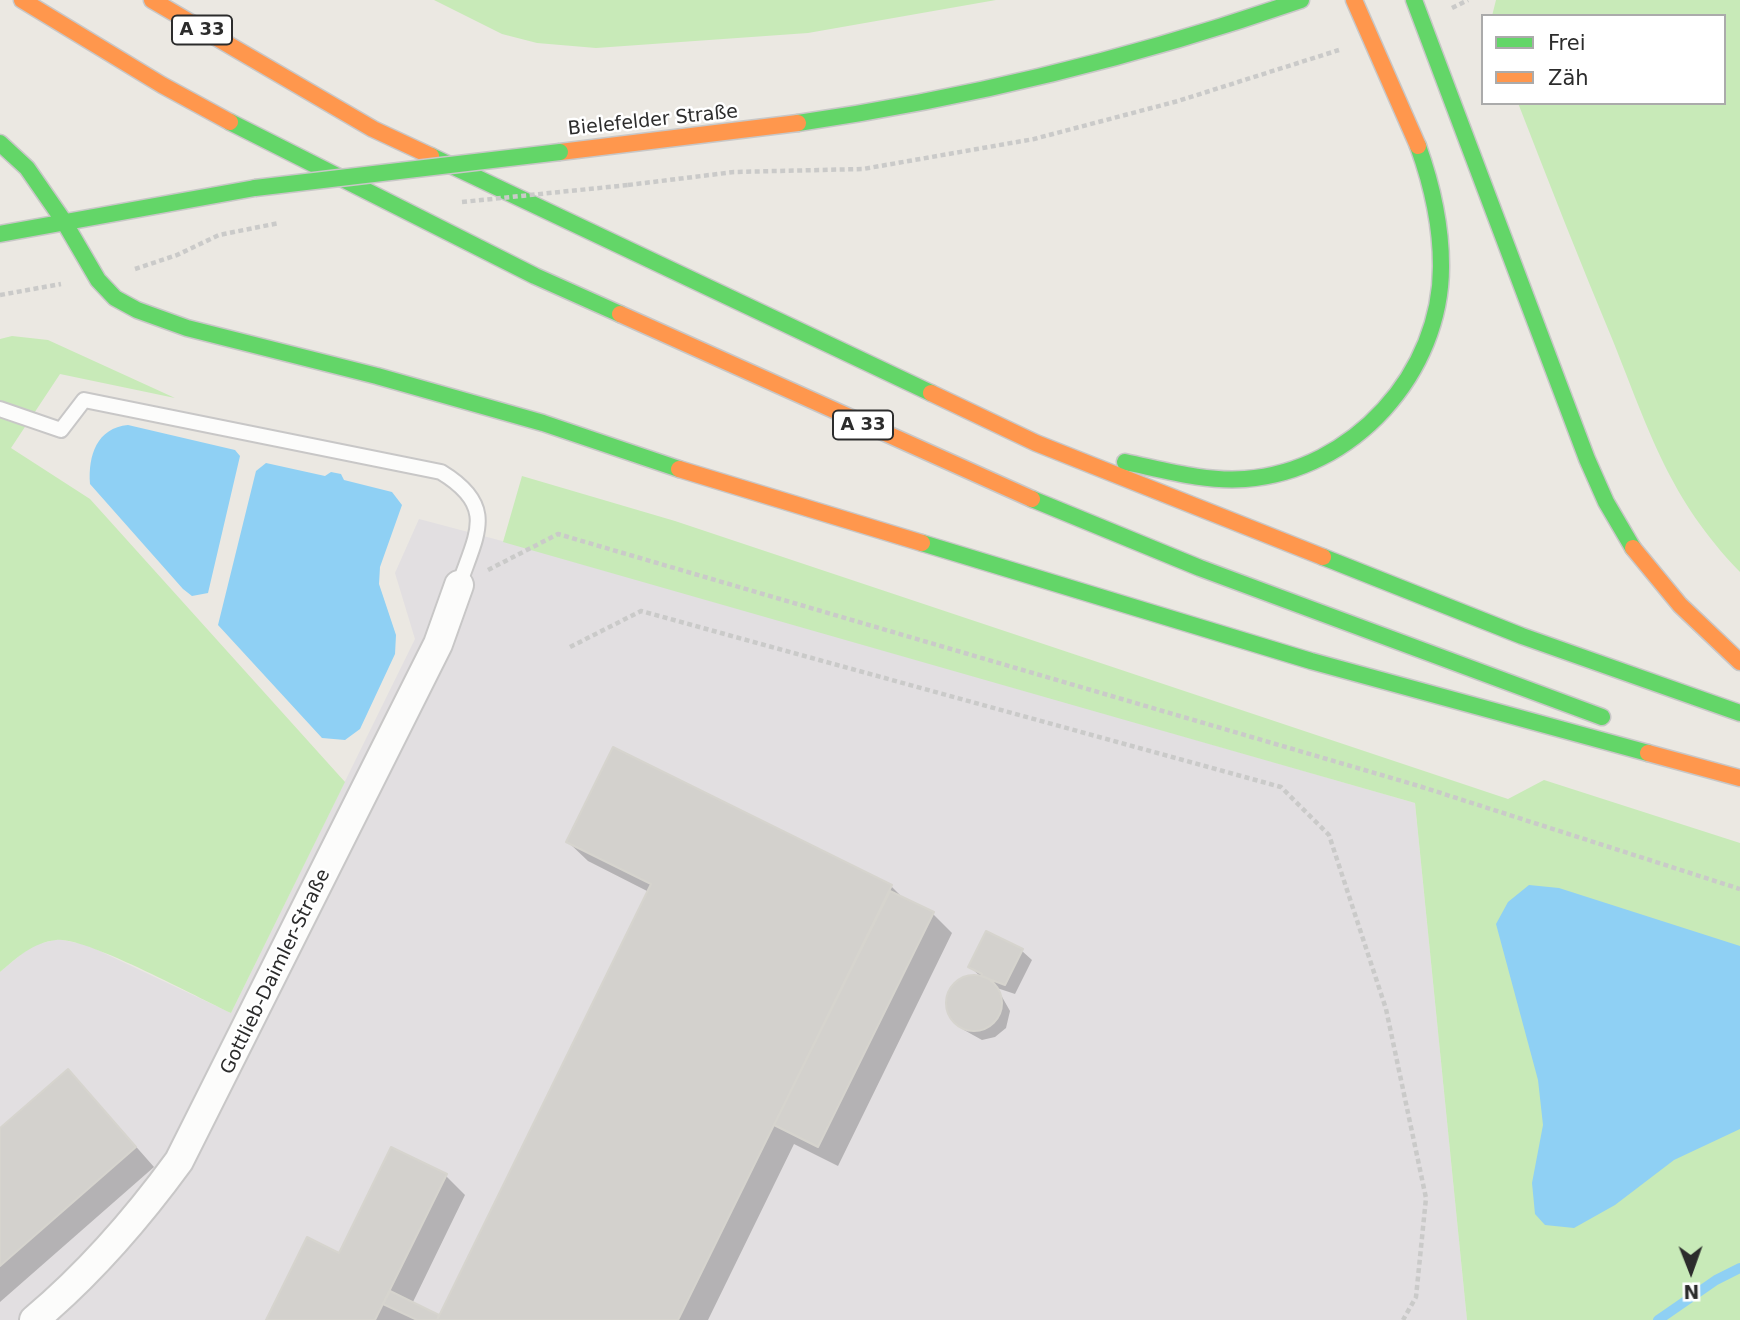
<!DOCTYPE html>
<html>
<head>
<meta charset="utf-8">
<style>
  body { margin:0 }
  #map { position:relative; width:1740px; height:1320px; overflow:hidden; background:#ebe8e2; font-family:"DejaVu Sans",sans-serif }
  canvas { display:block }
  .legend { position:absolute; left:1481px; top:14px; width:245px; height:91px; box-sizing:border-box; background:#fff; border:2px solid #ababab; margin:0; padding:9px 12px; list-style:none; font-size:21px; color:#2c2c2c }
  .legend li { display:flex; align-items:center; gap:14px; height:35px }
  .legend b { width:35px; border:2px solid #ababab }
  .north { position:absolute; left:1656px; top:1236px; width:70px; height:70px; -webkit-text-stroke:5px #fff; paint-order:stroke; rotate:179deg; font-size:19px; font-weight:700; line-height:28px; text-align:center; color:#2c2c2c }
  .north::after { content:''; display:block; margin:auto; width:24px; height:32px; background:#2c2c2c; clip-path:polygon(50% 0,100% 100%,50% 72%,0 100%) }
</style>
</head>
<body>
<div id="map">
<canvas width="1740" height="1320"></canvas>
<ul class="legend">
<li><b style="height:9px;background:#63d668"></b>Frei</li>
<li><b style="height:9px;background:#ff974d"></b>Zäh</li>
</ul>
<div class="north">N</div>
</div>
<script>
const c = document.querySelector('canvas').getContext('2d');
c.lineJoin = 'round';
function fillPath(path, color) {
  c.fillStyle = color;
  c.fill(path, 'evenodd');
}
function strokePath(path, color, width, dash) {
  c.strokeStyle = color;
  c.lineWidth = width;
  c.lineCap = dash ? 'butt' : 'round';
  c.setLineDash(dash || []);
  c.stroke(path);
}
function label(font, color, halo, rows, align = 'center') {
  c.font = font + ' "DejaVu Sans",sans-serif';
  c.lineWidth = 5;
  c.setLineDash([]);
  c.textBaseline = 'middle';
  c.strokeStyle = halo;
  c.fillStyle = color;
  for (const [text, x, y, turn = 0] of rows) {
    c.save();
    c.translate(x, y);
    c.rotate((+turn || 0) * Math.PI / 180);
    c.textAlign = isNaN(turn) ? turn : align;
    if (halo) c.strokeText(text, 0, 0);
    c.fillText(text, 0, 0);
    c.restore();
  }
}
fillPath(new Path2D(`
  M419,519L559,556L1415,803L1467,1320H0V972L31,946L58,939L87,945L231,1013L415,639L395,573Z`), '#e2dfe1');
fillPath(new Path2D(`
  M434,0H996L808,33L596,48L537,43L502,34Z
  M1496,0H1740V572C1669,498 1650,433 1613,341C1580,262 1549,183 1518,103H1724V16H1492Z
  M12,336L48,340L175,398L60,374L11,448L90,499L345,782L231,1013C198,998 85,936 56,940C32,943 18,957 0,972V339Z
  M522,476L675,521L1508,799L1544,780L1740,843V1320H1467L1415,803L503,542Z`), '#c8eab8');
fillPath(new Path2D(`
  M128,425L235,450L240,456L208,593L192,596L183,589L90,484C88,455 97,428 128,425Z
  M266,463L325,476L331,472L341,474L344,480L392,492L402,505L380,567L379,584L396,635L395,654L360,729L345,740L322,738L218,625L256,471Z
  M1529,885L1559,888L1740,946V1129L1674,1160L1615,1205L1574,1228L1545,1225L1535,1214L1532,1183L1543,1125L1538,1080L1496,924L1508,902Z`), '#8fd0f4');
fillPath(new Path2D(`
  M568,842L891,886L906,901L933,914L952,933L838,1166L794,1144L708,1320H268L340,1255L446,1176L465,1195L412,1304L440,1318L649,892L588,861Z
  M1022,951L1032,960L1015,994L997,988L1010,1011L1006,1028L995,1037L982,1040L964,1030L954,1020L948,1002L957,983L980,976L970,967Z
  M87,1091L154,1167L0,1302V1130Z`), '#0003');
strokePath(new Path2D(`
  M1658,1320L1716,1280L1740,1268`), '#8fd0f4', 10);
const building = new Path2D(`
  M613,747L892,885L678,1320H437L651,884L566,842Z
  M890,891L934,912L818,1147L774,1125Z
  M986,931L1023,949L1005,985L981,976L982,974L968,967Z
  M946 1003a28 28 0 1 1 56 0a28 28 0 1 1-56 0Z
  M68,1069L136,1147L0,1266V1128Z
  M391,1147L447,1174L375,1320H266L307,1237L339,1253Z
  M390,1291L439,1315L437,1320H417L383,1304Z`);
fillPath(building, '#d3d1cd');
strokePath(building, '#d6d4ce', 2);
const lane = new Path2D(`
  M0,409L61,430L84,400L441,472C497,506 477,533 459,585`);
const street = new Path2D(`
  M34,1320C90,1273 136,1220 179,1161L438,644L459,585`);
const fast = new Path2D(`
  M1414,0L1587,459L1606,502L1633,548
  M230,122L535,276L620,314
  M798,123C970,98 1137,57 1301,0
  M0,143L27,168L63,220L98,280L115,298L137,310L187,328L377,376L543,423L679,469
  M431,156L931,393
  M0,234L255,188
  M1125,462C1164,470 1205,482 1245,479C1353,471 1442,373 1441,265C1441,223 1432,185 1418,146
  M1032,499L1200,568L1602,717
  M922,543L1311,661L1648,753
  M1323,557L1522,636L1740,713`);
const slow = new Path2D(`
  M22,0L162,85L230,122
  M152,0L373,129L431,156
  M1354,0L1418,146
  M560,152L798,123
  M620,314L1032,499
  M931,393L1036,443L1323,557
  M679,469L922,543
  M1633,548L1680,605L1740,662
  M1648,753L1740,778`);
strokePath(lane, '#c8c7c7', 18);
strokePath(street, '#c8c7c7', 32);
strokePath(fast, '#c8c7c7', 19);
strokePath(slow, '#c8c7c7', 19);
strokePath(new Path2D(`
  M1452,8L1468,0
  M628,185L734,172L863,169L1034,139L1178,101L1339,50
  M135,269L177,255L219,235L279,223
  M0,295L61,284
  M488,570L558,534L1419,786L1740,889
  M570,647L641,611L1281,787L1329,835L1386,1009L1426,1198L1416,1297L1403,1320`), '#cacac9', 4.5, [5, 3.5]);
strokePath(lane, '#fcfcfb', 14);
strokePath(street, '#fcfcfb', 28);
strokePath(fast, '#63d668', 16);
strokePath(slow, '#ff974d', 16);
const fastBridge = new Path2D(`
  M255,188L560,152`);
strokePath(fastBridge, '#c8c7c7', 19, []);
strokePath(new Path2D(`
  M462,202L628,185`), '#cacac9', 4.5, [5, 3.5]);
strokePath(fastBridge, '#63d668', 16);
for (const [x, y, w] of [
  [202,30,60],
  [863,425,60]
]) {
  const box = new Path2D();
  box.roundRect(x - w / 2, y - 14.5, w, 29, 5);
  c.fillStyle = '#fff';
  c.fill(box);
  strokePath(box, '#2c2c2c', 2);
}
label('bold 18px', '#2c2c2c', null, [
  ["A 33",202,30],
  ["A 33",863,425]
]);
label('19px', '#2c2c2c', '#fff', [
  ["Bielefelder Straße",653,121,-6],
  ["Gottlieb-Daimler-Straße",276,972,-64]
]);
</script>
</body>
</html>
